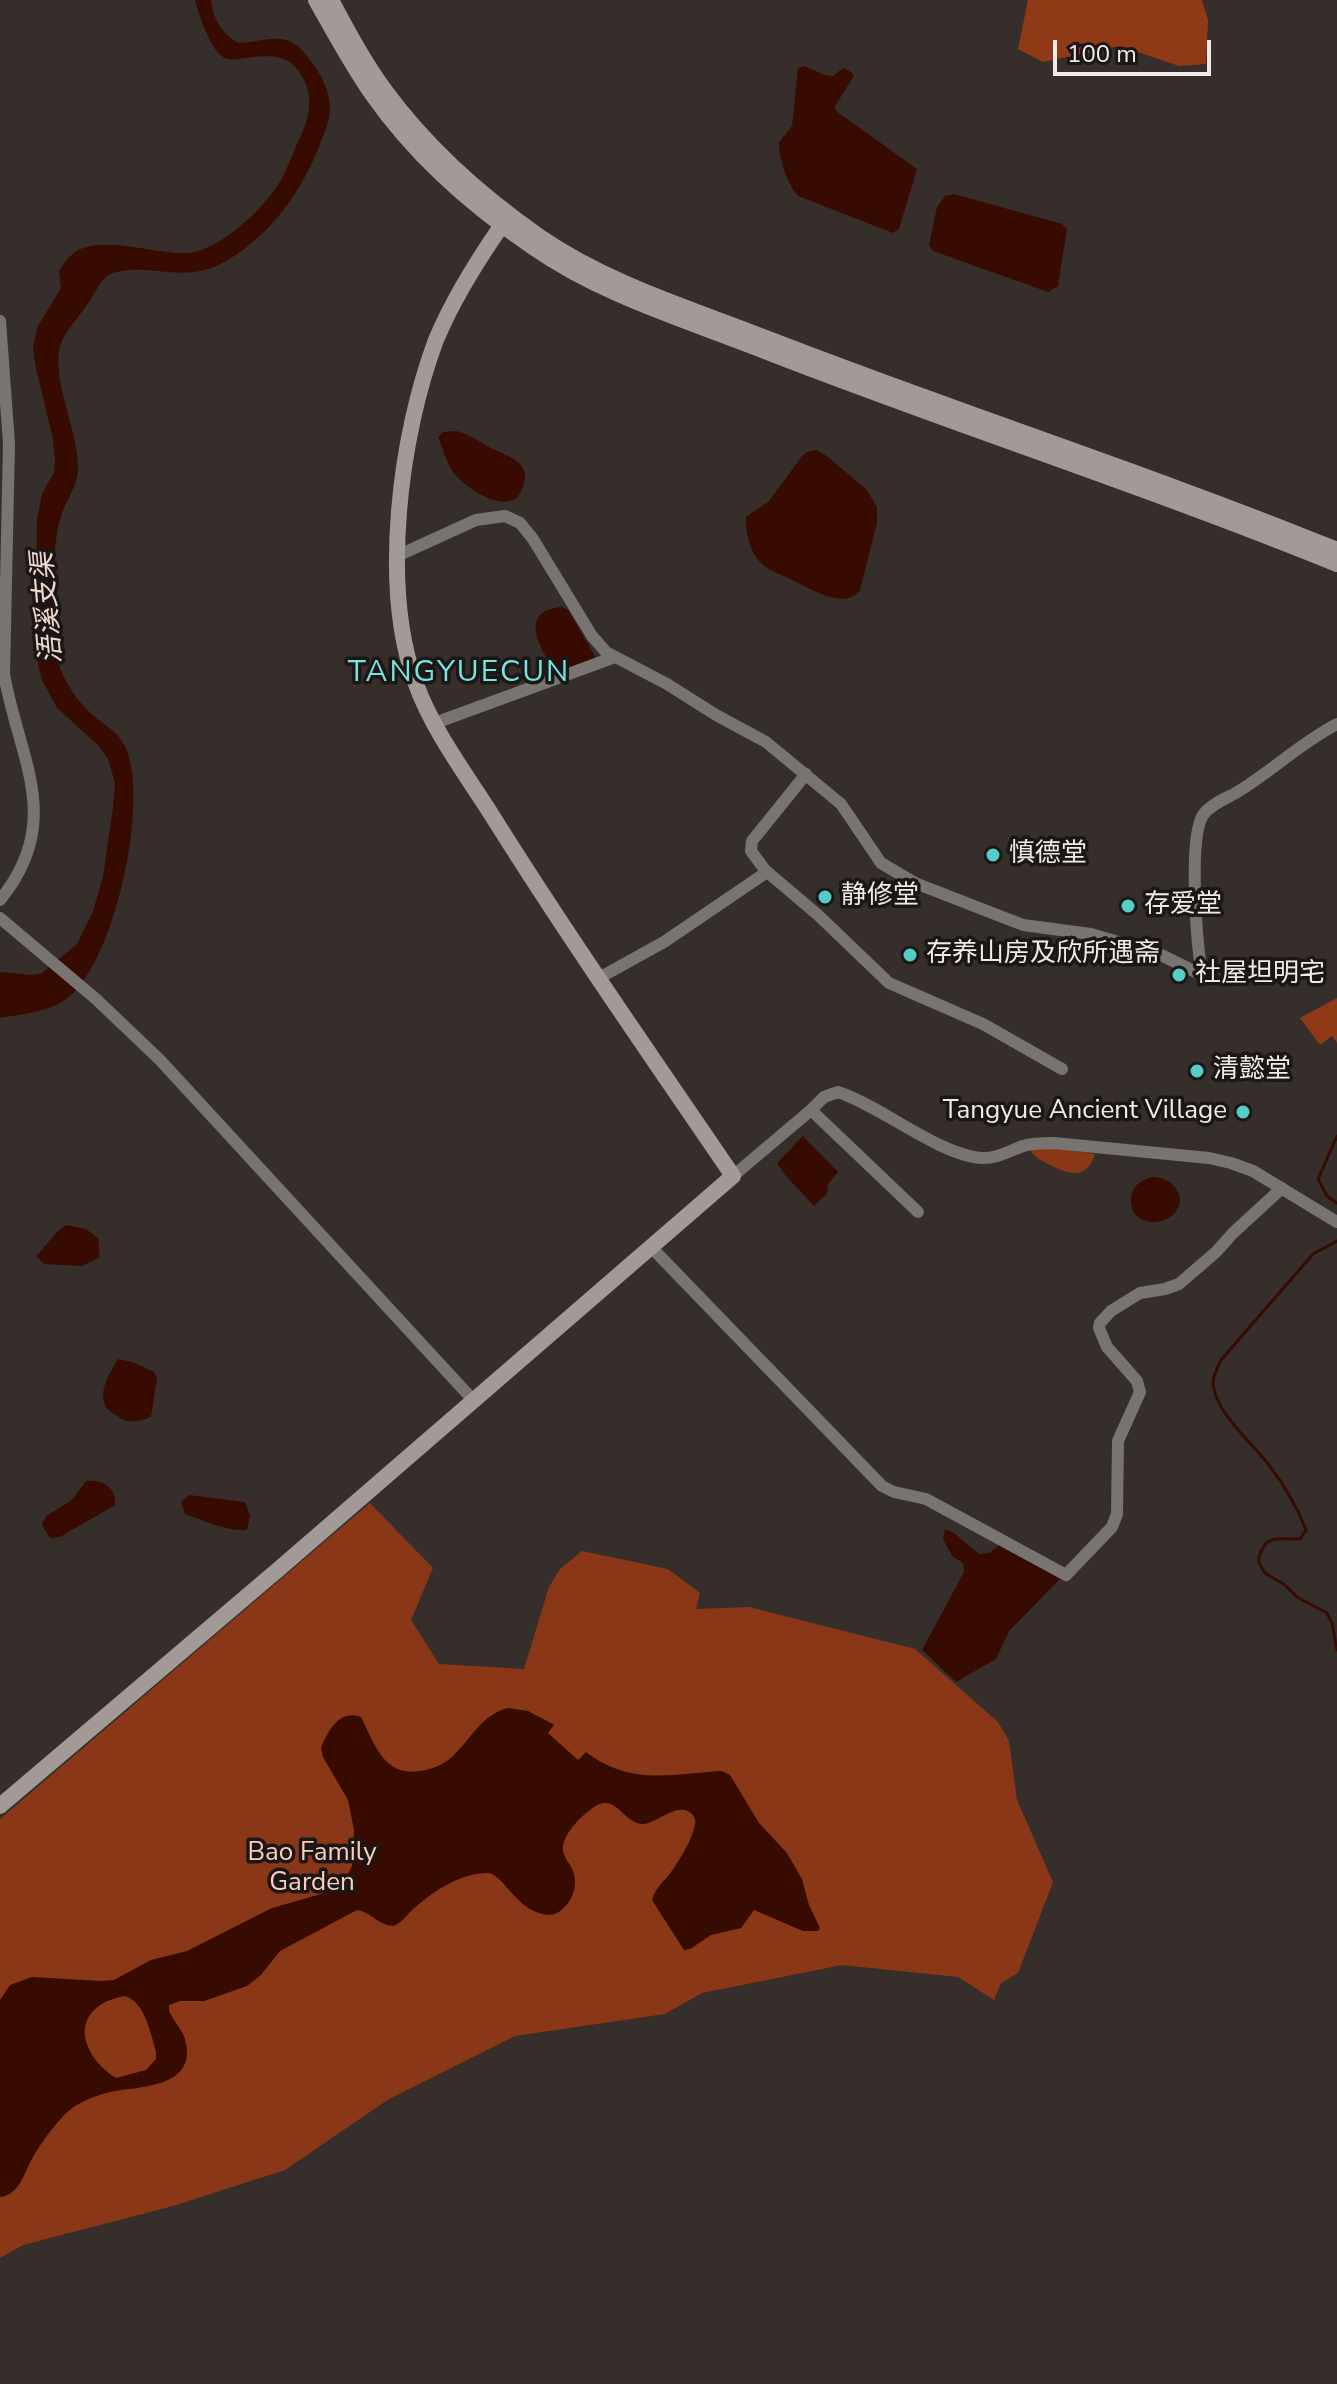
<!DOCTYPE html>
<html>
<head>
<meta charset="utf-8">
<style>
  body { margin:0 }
  #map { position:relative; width:1337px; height:2384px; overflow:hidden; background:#362e2b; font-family:"Nunito Sans",sans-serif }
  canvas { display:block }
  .scale { position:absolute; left:1053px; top:40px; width:158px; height:36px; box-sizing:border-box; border:4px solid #f0ebe9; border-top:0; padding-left:10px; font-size:24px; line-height:28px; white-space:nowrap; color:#f0ebe9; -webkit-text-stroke:6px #1b1716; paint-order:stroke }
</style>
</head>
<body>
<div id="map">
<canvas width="1337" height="2384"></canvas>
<div class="scale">100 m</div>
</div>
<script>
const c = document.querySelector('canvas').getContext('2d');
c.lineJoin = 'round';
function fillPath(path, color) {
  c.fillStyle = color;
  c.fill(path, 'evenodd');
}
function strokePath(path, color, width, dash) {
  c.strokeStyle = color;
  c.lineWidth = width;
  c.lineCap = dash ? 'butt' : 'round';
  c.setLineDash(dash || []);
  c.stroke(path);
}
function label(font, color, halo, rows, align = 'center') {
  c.font = font + ' "Nunito Sans","Noto Sans SC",sans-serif';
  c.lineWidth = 7;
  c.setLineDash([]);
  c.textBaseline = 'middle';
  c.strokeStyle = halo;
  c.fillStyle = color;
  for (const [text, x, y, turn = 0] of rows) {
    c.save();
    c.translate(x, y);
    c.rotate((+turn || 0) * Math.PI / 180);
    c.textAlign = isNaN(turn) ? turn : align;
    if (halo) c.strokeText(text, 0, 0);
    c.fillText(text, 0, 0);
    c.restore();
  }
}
fillPath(new Path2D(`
  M1049,1147L1095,1154C1087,1179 1071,1175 1052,1166C1042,1161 1036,1159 1030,1150Z
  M370,1503L433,1568L411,1620L439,1664L524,1669L549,1587L560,1569L582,1551L668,1569L700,1593L696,1609L749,1607L915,1649L998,1722L1009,1741L1017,1800L1053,1882L1018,1973L1001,1983L994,2000L958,1977L842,1965L702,1993L665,2014L515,2036L389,2099L285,2170L173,2206L23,2245L0,2258V1819Z`), '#893716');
fillPath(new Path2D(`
  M1028,0H1202L1208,20L1206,64L1179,66L1120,46L1043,62L1018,49Z
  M1337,998V1043L1332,1036L1320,1045L1300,1018Z`), '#903917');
fillPath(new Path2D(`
  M195,0H211C213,19 221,33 238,43C253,43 272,36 286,40C299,44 305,54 313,64C323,77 330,93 330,109C330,121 324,133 320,144C302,191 271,235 226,261C182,287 148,259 108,275C98,284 94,295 87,305C77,320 62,333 59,351C54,384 77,430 78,465C79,485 67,498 61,516C51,548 56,586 56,619C57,633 54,648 58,661C64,683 78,702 94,716C107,727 121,734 127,751C148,806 115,959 69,997C50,1012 23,1014 0,1018V972L32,975L42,973L77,944L93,911L103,877L113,807L115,783L108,759L99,746L57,708L42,680L37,660L35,626L37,519L42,494L54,472L55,462L53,439L35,364L33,346L38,326L61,288L59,271C63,265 69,256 75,252C104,234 159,256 189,253C218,250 259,213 275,189C284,178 288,164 294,151C304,128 316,108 305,82C291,52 271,55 244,58C238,59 231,61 225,58C211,52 199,15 195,0Z
  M804,66L825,75L833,76L843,68L851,72L854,76L835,106L836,111L917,169L899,229L893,233L798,196C787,184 779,158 779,142L792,126L798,68Z
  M954,194L1062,224L1067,229L1058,286L1048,292L933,251L929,245L937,207L945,196Z
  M456,431C467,433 475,439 485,445C510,458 539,462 518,497C499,512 465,487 453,472C446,462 443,448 438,437L443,432Z
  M816,450L827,456L866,489L877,507V523L860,590C845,612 808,587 790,579C781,574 769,571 762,564C750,553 745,532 746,517L769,501L802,456L807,452Z
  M562,607L568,610L595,656L594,659C581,665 567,675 553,667C537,645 520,610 562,607Z
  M803,1136L838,1172L828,1184L827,1194L814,1206L786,1176L777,1163Z
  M1151,1177C1161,1177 1167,1179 1174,1186C1194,1209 1159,1233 1138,1217C1128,1209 1129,1190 1139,1183C1143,1180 1147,1179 1151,1177Z
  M66,1225L86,1229L98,1238L100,1257L82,1266L44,1264L36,1256C47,1246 53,1233 66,1225Z
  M118,1359L132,1362L154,1372L157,1378L151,1417C139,1422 126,1424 116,1415C115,1415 106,1408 106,1407C97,1392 111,1371 118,1359Z
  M86,1481C102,1479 117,1488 115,1505L60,1537L50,1538L42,1525L46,1516L72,1500Z
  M189,1495L245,1502L250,1516L247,1530C225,1531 205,1521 185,1514L181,1502Z
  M945,1529L954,1533L979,1554L989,1553L1004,1542L1062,1577L1009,1631L996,1659L956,1682L922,1650L964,1572L963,1563L952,1556L943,1539Z
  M508,1708L528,1711L551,1723L554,1725L548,1733L578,1760L586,1752C631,1786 670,1774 722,1771L730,1775L759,1823L787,1853L802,1879L809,1905L820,1928L818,1931H803L754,1910L741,1928L711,1935L690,1949L684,1950L652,1900C655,1889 662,1883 669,1875C678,1862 688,1847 693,1832C695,1826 697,1821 693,1815C679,1799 656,1825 642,1824C621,1822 615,1789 590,1810C580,1817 562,1836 563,1849C563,1857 570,1863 573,1871C579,1887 571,1905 557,1913C551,1916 545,1915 539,1913C516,1907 501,1873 488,1873C461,1872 431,1893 412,1910C406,1916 402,1922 394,1926C379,1926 371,1912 357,1910L280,1951L261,1975L247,1986L204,2001H180L169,2005V2011C174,2022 184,2031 186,2043C195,2088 140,2086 110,2092C90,2097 71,2105 58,2122C49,2132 40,2145 33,2157C24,2172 20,2195 0,2197V2000L10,1985L32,1977L102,1981L114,1980L151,1960L187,1951L272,1908L321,1894L338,1885L347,1876L352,1866L354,1830L348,1800L323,1757L321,1748C328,1730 340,1709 361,1717C374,1743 384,1777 419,1771C431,1770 445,1764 453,1756C472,1738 481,1715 508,1708ZM125,1996C145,2002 151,2034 156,2052V2059L146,2070L116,2078C76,2052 70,2006 125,1996Z`), '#380b00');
strokePath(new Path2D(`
  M1337,1136L1318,1179L1327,1196L1337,1203
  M1337,1241L1313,1254L1221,1360C1218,1367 1213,1375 1213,1383C1214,1411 1253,1444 1269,1465C1284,1485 1297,1506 1306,1530L1300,1539C1279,1540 1267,1532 1259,1557V1563L1265,1573L1285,1585L1297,1597L1327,1613L1332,1623L1337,1650`), '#380b00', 3);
strokePath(new Path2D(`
  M0,321L9,444L4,674C19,760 65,820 0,900
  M397,556L476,520L505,516L520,523L533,539L592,636L606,652L667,684L716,715L766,742L841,804L881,863L915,883L1023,925L1091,934L1159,954L1202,975
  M435,723L615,657
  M806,774L752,841L751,851L765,870L818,915L889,983L983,1024L1062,1069
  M0,918L96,999L160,1060L474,1401
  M1202,975C1197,945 1188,839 1203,815C1210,805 1224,799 1234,794C1270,773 1300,743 1337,724
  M599,978L664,942L767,872
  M811,1110L824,1097L838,1092C883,1107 937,1154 981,1158C996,1159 1009,1151 1023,1146C1033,1143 1043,1143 1054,1143L1209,1158L1231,1163L1253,1171L1337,1222
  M733,1176L811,1110L918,1212
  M651,1247L882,1486L894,1492L926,1499L1066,1575L1112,1527L1117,1514L1118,1441L1140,1392L1137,1381L1107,1347L1099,1328L1100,1323L1111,1311L1140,1293L1165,1289L1179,1284L1216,1252L1233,1233L1282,1188`), '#787472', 12);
strokePath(new Path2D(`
  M316,0C334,32 351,64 372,94C414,154 472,206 533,247C605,297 690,321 770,353C958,426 1150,488 1337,564
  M331,0C347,30 363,60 383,88C425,146 481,196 540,237C610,285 693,309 771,340C959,413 1150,474 1337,550
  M0,1806L280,1568L733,1176C654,1060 573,944 498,825C471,781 433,732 416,684C380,588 400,435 436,340C453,299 477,261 502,225`), '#a19a97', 16);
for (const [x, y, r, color] of [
  [993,855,8,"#54cdc7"],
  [825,897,8,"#54cdc7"],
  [1128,906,8,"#54cdc7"],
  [910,955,8,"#54cdc7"],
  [1179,975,8,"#54cdc7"],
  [1197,1071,8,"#54cdc7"],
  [1243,1112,8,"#54cdc7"]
]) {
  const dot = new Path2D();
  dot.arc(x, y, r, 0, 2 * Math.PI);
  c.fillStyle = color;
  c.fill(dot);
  strokePath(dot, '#1b1716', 3);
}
label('26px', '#f0ebe9', '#1b1716', [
  ["慎德堂",1009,855],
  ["静修堂",841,897],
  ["存爱堂",1144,906],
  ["存养山房及欣所遇斋",926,955],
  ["社屋坦明宅",1195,975],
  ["清懿堂",1213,1071],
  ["Tangyue Ancient Village",1227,1112,"right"]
], 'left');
label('26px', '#feccba', '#1b1716', [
  ["Bao Family",312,1854],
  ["Garden",312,1884]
]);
label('italic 28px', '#f1d8cf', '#1b1716', [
  ["浯溪支渠",49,608,-95]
]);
c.letterSpacing = '2px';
label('30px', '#78e4dd', '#1b1716', [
  ["TANGYUECUN",459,674]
]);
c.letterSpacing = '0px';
</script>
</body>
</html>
